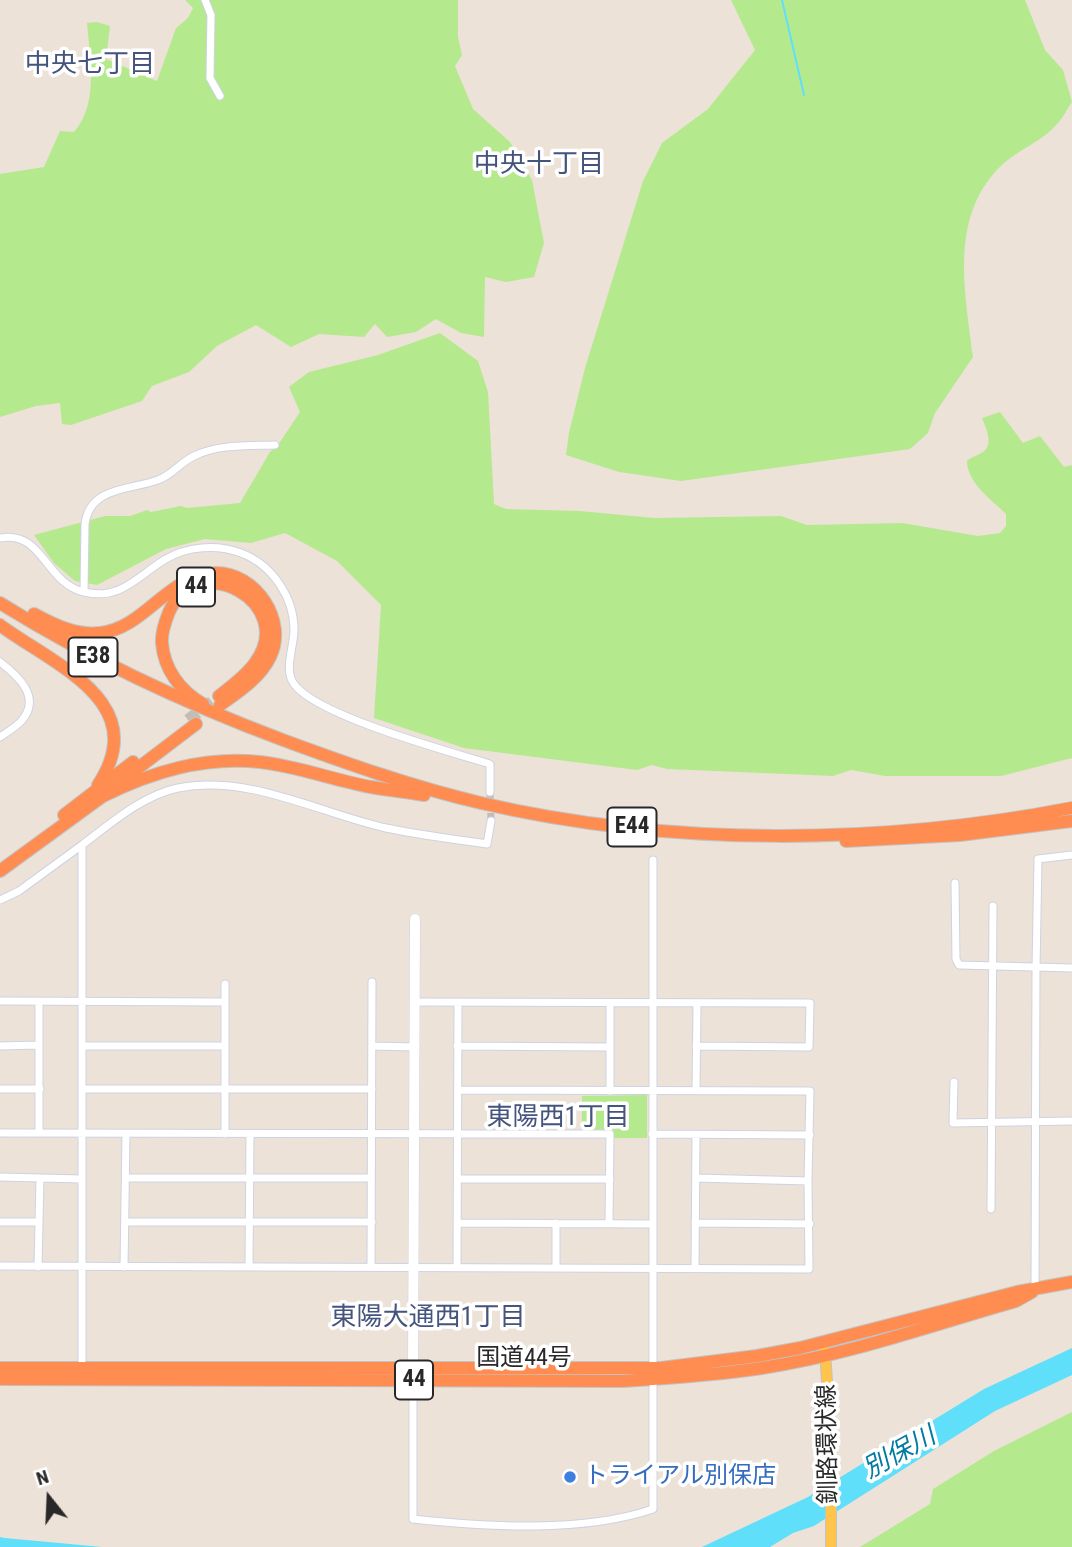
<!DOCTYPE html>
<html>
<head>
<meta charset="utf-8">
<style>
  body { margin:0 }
  #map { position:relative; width:1072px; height:1547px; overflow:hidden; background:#ece2d8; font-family:"Roboto Condensed",sans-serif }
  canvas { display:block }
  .north { position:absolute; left:14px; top:1463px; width:70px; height:70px; -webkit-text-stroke:5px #fff; paint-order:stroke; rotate:342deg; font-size:19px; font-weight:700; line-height:28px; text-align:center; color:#282828 }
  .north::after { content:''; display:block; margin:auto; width:24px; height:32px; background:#282828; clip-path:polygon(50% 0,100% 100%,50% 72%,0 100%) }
</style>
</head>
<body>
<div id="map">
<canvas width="1072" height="1547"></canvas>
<div class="north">N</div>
</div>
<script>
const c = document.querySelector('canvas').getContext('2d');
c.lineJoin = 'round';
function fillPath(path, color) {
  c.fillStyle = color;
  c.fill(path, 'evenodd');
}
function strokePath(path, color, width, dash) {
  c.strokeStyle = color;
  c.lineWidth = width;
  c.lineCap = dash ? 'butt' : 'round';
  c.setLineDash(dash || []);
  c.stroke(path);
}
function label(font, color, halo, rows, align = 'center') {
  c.font = font + ' "Roboto Condensed","Noto Sans JP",sans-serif';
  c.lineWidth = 7;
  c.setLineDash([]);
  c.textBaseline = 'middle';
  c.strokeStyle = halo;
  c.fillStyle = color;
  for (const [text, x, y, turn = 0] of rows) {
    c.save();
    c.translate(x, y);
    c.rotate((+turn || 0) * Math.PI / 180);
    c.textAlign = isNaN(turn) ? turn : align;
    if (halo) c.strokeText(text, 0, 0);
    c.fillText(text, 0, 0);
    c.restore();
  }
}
fillPath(new Path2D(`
  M185,0H458V37L462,55L455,66L473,109L510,142L532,180L544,243L534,277L506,282L485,277L484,337L461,333L436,319L416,332L387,337L375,324L364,337L319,334L291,347L256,325L217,346L189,372L152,386L142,401L71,425L62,424L60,403L36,406L0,417V174L44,167L60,131L74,132C99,104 90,58 87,23L97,22L110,26L106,59L157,81L176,28L188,18L193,8Z
  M731,0H1025L1045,50L1063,70L1072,102C1067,109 1063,118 1057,124C1044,140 1020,149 1004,163C948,214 965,290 973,357L935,413L928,433L910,449L681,481L619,472L566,455L569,433L585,368L643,181L662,143L708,109L755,50Z
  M440,333L478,361L488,392L494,504L506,509L580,511L654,518L781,516L807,525L902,523L978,536L1000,533L1006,526V514C992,500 967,483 967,461C973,456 977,456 983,452C994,444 986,428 982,418L1000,412L1023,443L1040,436L1064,467L1072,465V758L1001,776H885L851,770L833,776L667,769L652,765L637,770L464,748L374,718L381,605L337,561L285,533L251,543L205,539L166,549L97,585L75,581L54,563L34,535L105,516H130L147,510L151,512L181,506L187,508L240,503L270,452L280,442L300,412L289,387L309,372L378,355Z
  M647,1095V1138H614L613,1130H582V1096Z
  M1072,1412V1547H860L930,1504L933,1489L994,1451Z`), '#b5e98e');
fillPath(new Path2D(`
  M1072,1348V1375L995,1411L814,1526L793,1533L770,1547H702L808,1497L984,1389Z
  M0,1537L5,1538L102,1547H0Z`), '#60dffa');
strokePath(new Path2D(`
  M782,0L804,95`), '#60dffa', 2);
strokePath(new Path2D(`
  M490,792L491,821`), '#c5bdb5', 7, [7, 3.5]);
strokePath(new Path2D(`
  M188,720L214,700`), '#c5bdb5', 12, [12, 6]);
const street = new Path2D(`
  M205,0L211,15L210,78L220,96
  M0,538C43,530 45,583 84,592C120,601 138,576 164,560C187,546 217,544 241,553C273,565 295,599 294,632C293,649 284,670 294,684C317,716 448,751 490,764V792
  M84,592L85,524C90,486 131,490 158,480C172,475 181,462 194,456C218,444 248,446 275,445
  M0,662C17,675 41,696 23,719C18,726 7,732 0,737
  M955,883L956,959L959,965L1072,968
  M0,900L19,891L82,845
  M0,1001L224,1002
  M39,1001V1133
  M416,1002L810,1003L809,1047L696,1046
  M610,1004V1091
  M0,1046L39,1045
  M82,1046H225
  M372,1046L416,1047
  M457,1046L609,1047
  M954,1082L953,1123L1072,1121
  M0,1089H40
  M83,1089H372
  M696,1091L697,1004
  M0,1133L610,1134L609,1223
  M225,1134V984
  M652,1134L810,1135
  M0,1177L82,1179
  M126,1178H371
  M696,1178L808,1181
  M458,1179H610
  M991,1209L993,906
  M0,1222H39
  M125,1222H372
  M457,1223L652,1224
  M556,1223V1267
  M695,1223L810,1224
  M0,1266L809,1269L808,1181L810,1091L458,1090
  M38,1267L40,1178
  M124,1267L126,1134
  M249,1267L250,1134
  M371,1267L372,982
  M457,1267L458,1002
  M695,1268L696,1135
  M1035,1289L1036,969L1038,859L1072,855
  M82,1369V845C110,824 143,795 178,788C249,774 319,813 386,828C419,835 453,839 487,844L491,821
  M413,1380V1519C486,1527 583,1533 653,1509V860`);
const secondary = new Path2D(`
  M413,1373L415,919`);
const primary = new Path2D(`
  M825,1351L831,1442V1547`);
const highway = new Path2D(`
  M0,603C90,659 184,703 283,740C348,764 413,787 481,803C670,847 881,845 1072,808
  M34,614C54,625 77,636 100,633C146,628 168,574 216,573C256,573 288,621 270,657C260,678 238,692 220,705
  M0,625C54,665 153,702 98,785
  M203,704C180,691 164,669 162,643C161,633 165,622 169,612C198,547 299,604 255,663C246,676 232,686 219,696
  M121,781L196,724
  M103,796C152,772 204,756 260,762C297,766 333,780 371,787C388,790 406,792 424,795
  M64,815L133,762
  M846,841L960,835L1072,821
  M0,871L107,793
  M0,1368H661L757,1356L800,1348L1017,1292L1072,1282
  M0,1379L623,1381C670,1378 716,1375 762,1368C848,1355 932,1325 1016,1301L1032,1292`);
strokePath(street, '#cdd3e3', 9);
strokePath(secondary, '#cdd3e3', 11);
strokePath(primary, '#c3c3c3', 12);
strokePath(highway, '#c3c3c3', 14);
strokePath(street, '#fff', 7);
strokePath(secondary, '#fff', 10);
strokePath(primary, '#fec44c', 10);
strokePath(highway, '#ff8c50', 12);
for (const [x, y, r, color] of [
  [570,1477,7,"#3f7fe0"]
]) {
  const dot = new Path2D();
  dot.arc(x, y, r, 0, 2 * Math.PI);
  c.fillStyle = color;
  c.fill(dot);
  strokePath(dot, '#fff', 2.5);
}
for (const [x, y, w] of [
  [196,587,38],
  [93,657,49],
  [632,827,49],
  [414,1380,38]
]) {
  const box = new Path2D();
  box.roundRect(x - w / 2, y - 19.5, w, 39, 5);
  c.fillStyle = '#fff';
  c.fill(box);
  strokePath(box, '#282828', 2);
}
label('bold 23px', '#282828', null, [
  ["44",196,587],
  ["E38",93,657],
  ["E44",632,827],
  ["44",414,1380]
]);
label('24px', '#282828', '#fff', [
  ["国道44号",524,1359],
  ["釧路環状線",829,1444,-91]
]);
label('24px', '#366cbe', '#fff', [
  ["トライアル別保店",584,1477]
], 'left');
label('26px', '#45547d', '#fff', [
  ["中央七丁目",90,65],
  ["中央十丁目",539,165],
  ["東陽西1丁目",558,1118],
  ["東陽大通西1丁目",428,1318]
]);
label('italic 26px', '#017aa4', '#fff', [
  ["別保川",900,1454,-29]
]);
</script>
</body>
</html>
